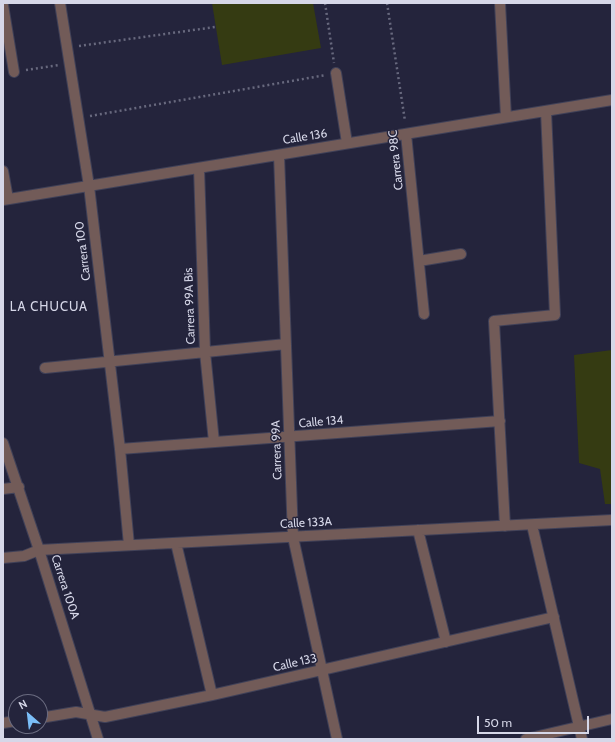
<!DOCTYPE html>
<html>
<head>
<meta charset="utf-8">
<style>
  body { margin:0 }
  #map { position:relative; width:615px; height:742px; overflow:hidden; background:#24243c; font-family:Cabin,sans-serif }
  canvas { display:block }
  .frame { position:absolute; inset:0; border:4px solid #d6d7e8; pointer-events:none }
  .north { position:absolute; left:8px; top:694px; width:40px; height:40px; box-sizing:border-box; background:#24243c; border:1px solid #6b6c81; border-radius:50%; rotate:332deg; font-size:11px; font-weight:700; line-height:16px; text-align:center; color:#d6d7e8 }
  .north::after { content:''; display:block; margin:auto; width:14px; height:18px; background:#7bbef8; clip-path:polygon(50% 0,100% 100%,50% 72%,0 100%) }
  .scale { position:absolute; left:477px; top:716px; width:112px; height:18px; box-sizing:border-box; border:2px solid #d6d7e8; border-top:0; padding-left:5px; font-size:12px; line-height:14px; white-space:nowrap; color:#d6d7e8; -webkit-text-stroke:3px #24243c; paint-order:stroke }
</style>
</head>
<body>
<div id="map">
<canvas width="615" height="742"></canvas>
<div class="frame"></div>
<div class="north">N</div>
<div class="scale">50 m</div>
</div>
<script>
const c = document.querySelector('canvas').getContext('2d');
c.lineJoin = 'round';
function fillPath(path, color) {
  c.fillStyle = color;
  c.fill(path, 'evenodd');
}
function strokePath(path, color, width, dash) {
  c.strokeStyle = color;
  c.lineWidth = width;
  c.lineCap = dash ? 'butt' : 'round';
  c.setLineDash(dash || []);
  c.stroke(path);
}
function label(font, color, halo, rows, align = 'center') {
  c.font = font + ' Cabin,sans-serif';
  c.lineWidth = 3;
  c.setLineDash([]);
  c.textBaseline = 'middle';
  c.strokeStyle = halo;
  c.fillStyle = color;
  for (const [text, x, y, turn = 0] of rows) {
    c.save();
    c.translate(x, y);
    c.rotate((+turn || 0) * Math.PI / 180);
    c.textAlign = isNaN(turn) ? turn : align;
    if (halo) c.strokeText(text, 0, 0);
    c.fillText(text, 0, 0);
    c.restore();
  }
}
fillPath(new Path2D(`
  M212,3H313L321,48L222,65Z
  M612,350V504H605L600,469L579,463L574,355Z`), '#353b12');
const minor = new Path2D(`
  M60,3L89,186L120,449L129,545
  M500,3L506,117
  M3,5L14,72
  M336,73L347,143
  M406,134L424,314
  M279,155L293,537L337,739
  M199,168L205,352L214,442
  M3,171L8,199
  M3,200L612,100
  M419,261L461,254
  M45,368L286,344
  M3,443L39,550L98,739
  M120,449L500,421
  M3,489L19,487
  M532,525L582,739
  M505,526L494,321L555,315L546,111
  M418,530L446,642
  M176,543L212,695
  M3,558L24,556L39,550L612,520
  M40,718L76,712L105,717L212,695L554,617
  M3,723L16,721
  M526,739L612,719`);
strokePath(minor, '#404158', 12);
strokePath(new Path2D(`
  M325,3L334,63
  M387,3L405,121
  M79,46L215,27
  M26,70L59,65
  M90,116L326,75`), '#68697e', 2.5, [2, 3]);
strokePath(minor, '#725b58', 10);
label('12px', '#d6d7e8', '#24243c', [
  ["Calle 136",305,137,-9],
  ["Carrera 98C",396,160,-96],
  ["Carrera 100",83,251,-97],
  ["Carrera 99A Bis",190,306,-92],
  ["Calle 134",321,422,-5],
  ["Carrera 99A",277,450,-92],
  ["Calle 133A",306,523,-3],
  ["Carrera 100A",65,587,72],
  ["Calle 133",295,663,-13]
]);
c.letterSpacing = '1px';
label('13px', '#d6d7e8', '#24243c', [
  ["LA CHUCUA",49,307]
]);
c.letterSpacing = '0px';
</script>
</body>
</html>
